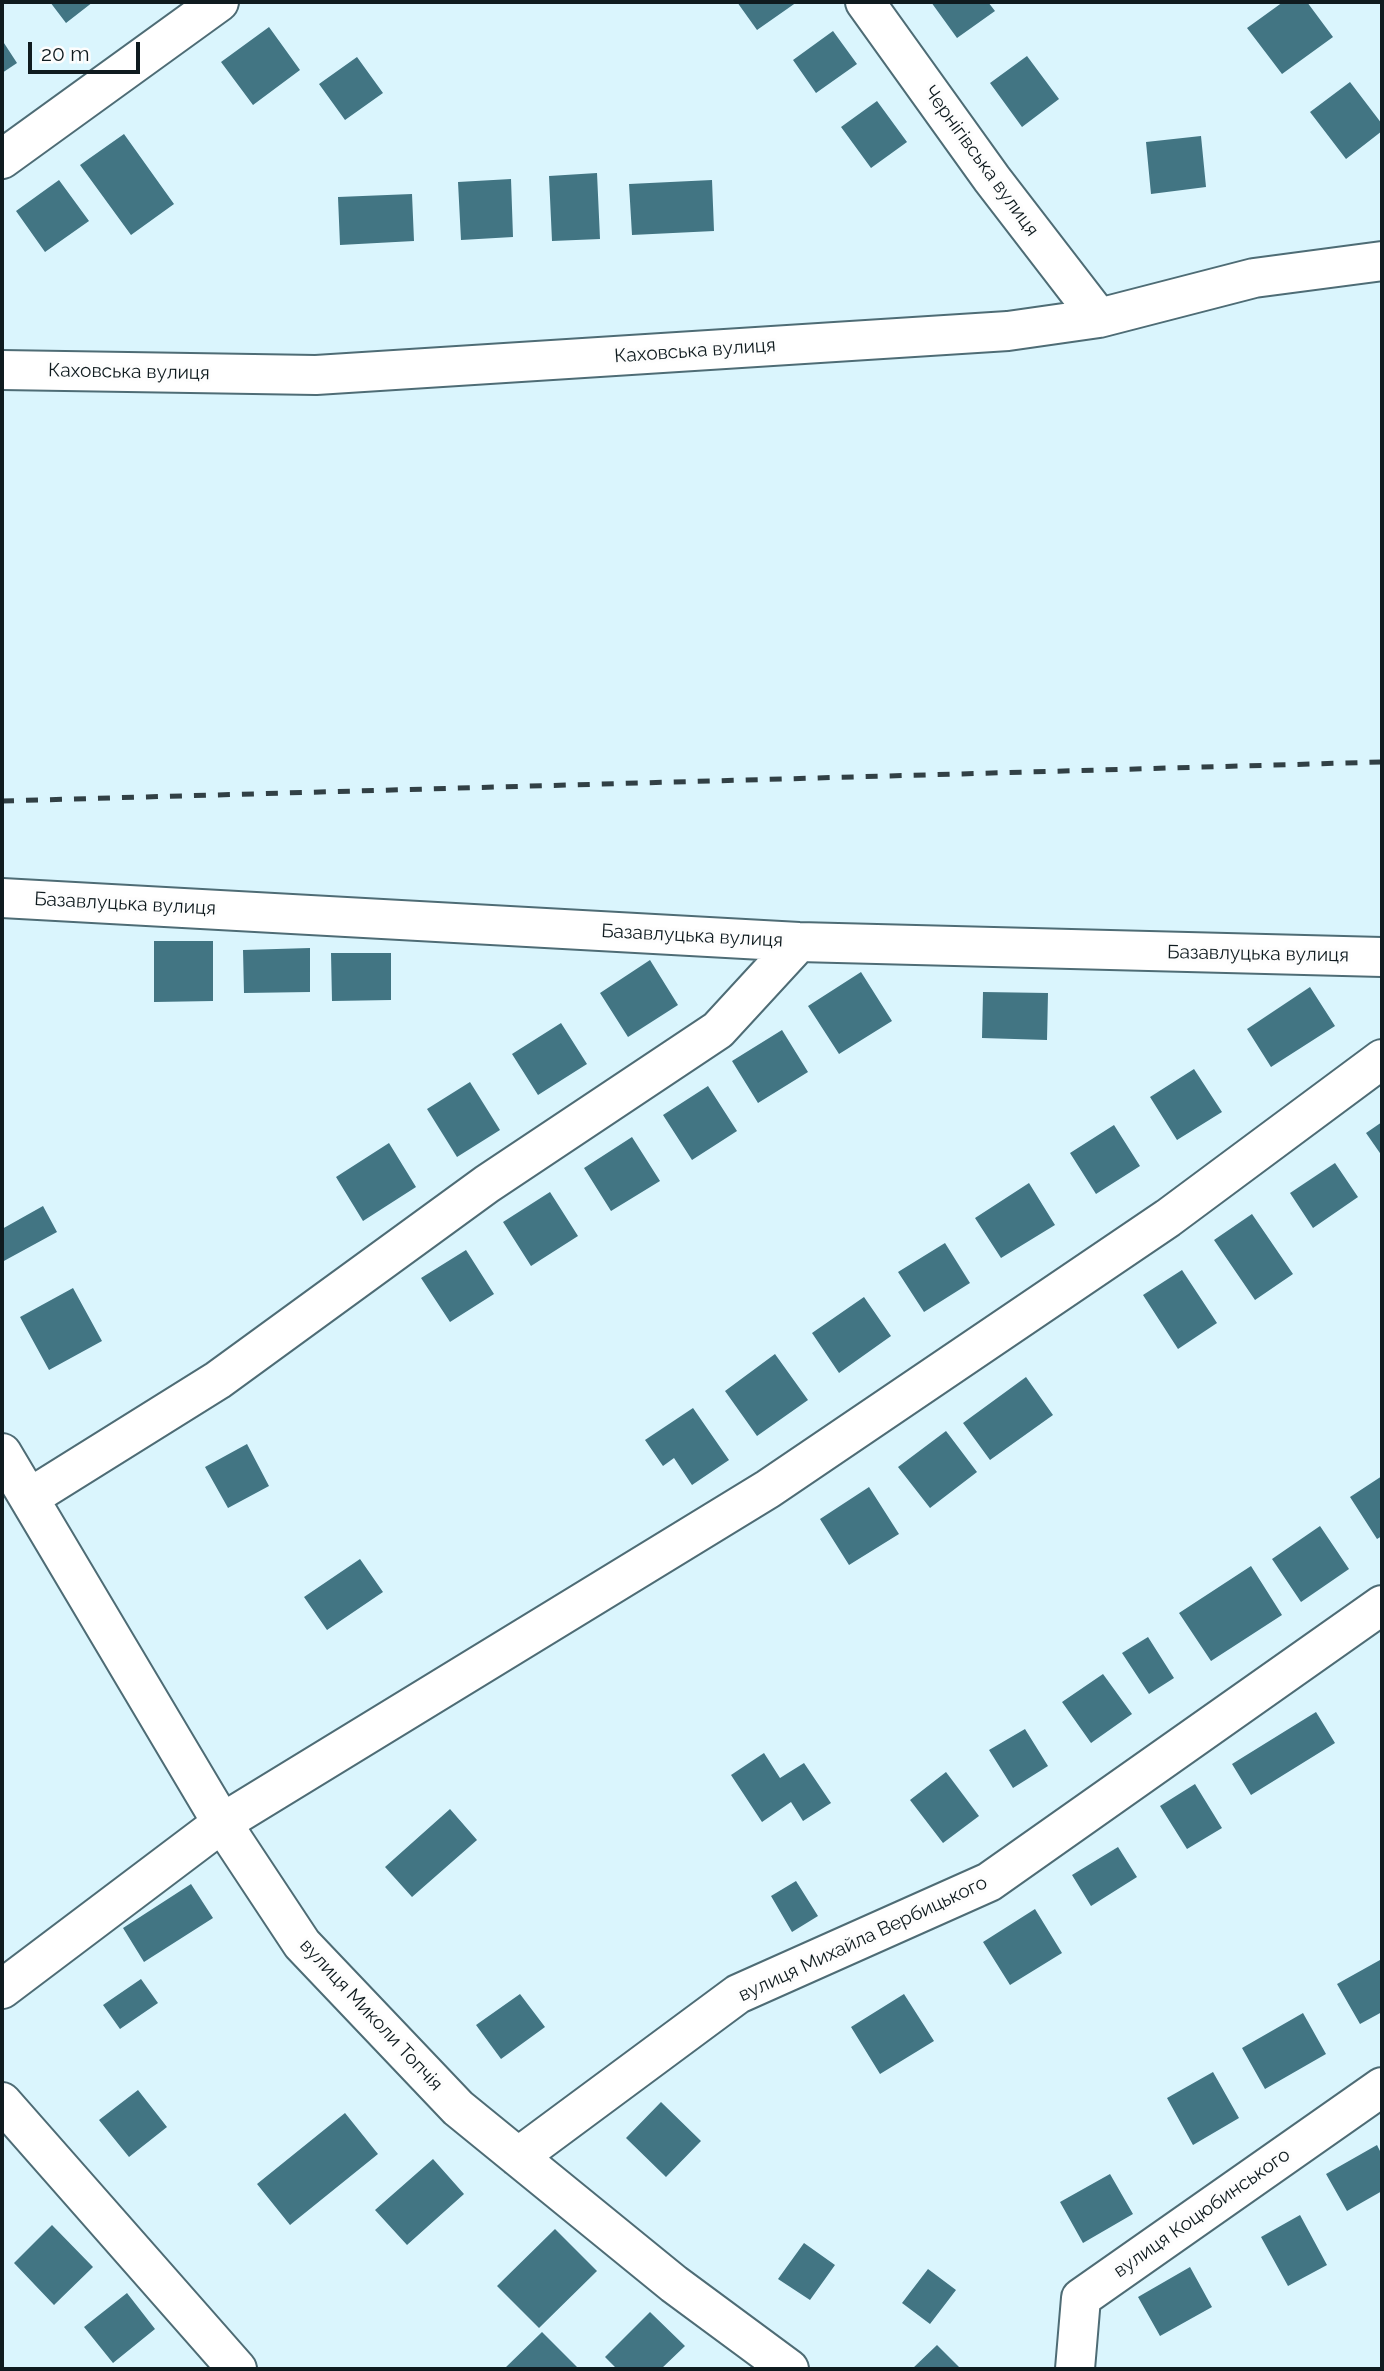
<!DOCTYPE html>
<html>
<head>
<meta charset="utf-8">
<style>
  body { margin:0 }
  #map { position:relative; width:1384px; height:2371px; overflow:hidden; background:#daf5fd; font-family:Raleway,sans-serif }
  canvas { display:block }
  .frame { position:absolute; inset:0; border:4px solid #0f1b1f; pointer-events:none }
  .scale { position:absolute; left:28px; top:42px; width:112px; height:32px; box-sizing:border-box; border:4px solid #0f1b1f; border-top:0; padding-left:9px; font-size:21px; line-height:24px; white-space:nowrap; color:#0f1b1f; -webkit-text-stroke:5px #fdfdfd; paint-order:stroke }
</style>
</head>
<body>
<div id="map">
<canvas width="1384" height="2371"></canvas>
<div class="frame"></div>
<div class="scale">20 m</div>
</div>
<script>
const c = document.querySelector('canvas').getContext('2d');
c.lineJoin = 'round';
function fillPath(path, color) {
  c.fillStyle = color;
  c.fill(path, 'evenodd');
}
function strokePath(path, color, width, dash) {
  c.strokeStyle = color;
  c.lineWidth = width;
  c.lineCap = dash ? 'butt' : 'round';
  c.setLineDash(dash || []);
  c.stroke(path);
}
function label(font, color, halo, rows, align = 'center') {
  c.font = font + ' Raleway,sans-serif';
  c.lineWidth = 6;
  c.setLineDash([]);
  c.textBaseline = 'middle';
  c.strokeStyle = halo;
  c.fillStyle = color;
  for (const [text, x, y, turn = 0] of rows) {
    c.save();
    c.translate(x, y);
    c.rotate((+turn || 0) * Math.PI / 180);
    c.textAlign = isNaN(turn) ? turn : align;
    if (halo) c.strokeText(text, 0, 0);
    c.fillText(text, 0, 0);
    c.restore();
  }
}
fillPath(new Path2D(`
  M50,2H93L66,23Z
  M737,2H797L757,30Z
  M931,2H988L995,11L957,38Z
  M1283,2H1307L1333,37L1282,74L1247,28Z
  M269,27L300,70L253,105L221,62Z
  M833,31L857,64L816,93L793,60Z
  M2,40L17,63L2,73Z
  M1027,56L1059,99L1022,127L990,83Z
  M357,57L383,93L345,120L319,84Z
  M1350,82L1382,124V131L1346,159L1310,112Z
  M877,101L907,142L871,168L841,127Z
  M124,134L174,204L131,235L80,165Z
  M1201,136L1206,187L1151,194L1146,142Z
  M597,173L600,239L552,241L549,176Z
  M511,179L513,237L461,240L458,182Z
  M59,180L89,221L45,252L16,211Z
  M712,180L714,231L632,235L629,184Z
  M412,194L414,241L340,245L338,197Z
  M154,941H213V1001L154,1002Z
  M310,948V992L244,993L243,950Z
  M331,953H391V1000L332,1001Z
  M650,960L678,1005L628,1037L600,993Z
  M861,972L892,1021L839,1054L808,1006Z
  M1310,987L1335,1026L1271,1067L1247,1029Z
  M983,992L1048,993L1047,1040L982,1038Z
  M561,1023L587,1064L538,1095L512,1054Z
  M782,1030L808,1072L758,1103L732,1061Z
  M1194,1069L1222,1112L1177,1140L1150,1097Z
  M470,1082L500,1130L457,1157L427,1109Z
  M708,1086L737,1131L692,1160L663,1115Z
  M1382,1122V1156L1366,1133Z
  M1114,1125L1140,1166L1096,1194L1070,1153Z
  M632,1137L660,1181L611,1211L584,1168Z
  M389,1143L416,1187L363,1221L336,1177Z
  M1335,1163L1358,1197L1313,1228L1290,1193Z
  M1029,1183L1055,1225L1001,1258L975,1218Z
  M550,1192L578,1236L531,1266L503,1222Z
  M43,1206L57,1232L2,1262V1229Z
  M1252,1214L1293,1274L1255,1300L1214,1240Z
  M945,1243L970,1283L924,1312L898,1272Z
  M466,1250L494,1294L450,1322L421,1278Z
  M1182,1270L1217,1323L1178,1349L1143,1295Z
  M73,1288L102,1341L49,1370L20,1317Z
  M864,1297L891,1336L839,1373L812,1333Z
  M775,1354L808,1400L757,1436L725,1391Z
  M1026,1377L1053,1415L990,1460L963,1423Z
  M693,1408L729,1460L692,1485L674,1458L663,1466L645,1440Z
  M946,1431L977,1472L930,1508L898,1467Z
  M247,1444L269,1486L228,1508L205,1467Z
  M1382,1476V1536L1377,1539L1350,1497Z
  M869,1487L899,1534L849,1565L820,1519Z
  M1320,1526L1349,1569L1301,1602L1272,1559Z
  M360,1559L383,1592L327,1630L304,1597Z
  M1251,1566L1282,1615L1211,1661L1179,1613Z
  M1148,1637L1174,1678L1149,1694L1122,1653Z
  M1103,1674L1132,1714L1091,1743L1062,1702Z
  M1316,1712L1335,1743L1251,1795L1232,1764Z
  M1025,1729L1048,1766L1013,1788L989,1750Z
  M764,1753L780,1778L804,1763L831,1803L803,1821L791,1802L762,1822L731,1775Z
  M946,1772L979,1816L943,1843L910,1800Z
  M1195,1784L1222,1828L1187,1849L1160,1806Z
  M450,1809L477,1840L412,1897L385,1867Z
  M1118,1847L1137,1877L1091,1906L1072,1875Z
  M796,1881L818,1916L792,1932L771,1896Z
  M191,1884L213,1918L144,1962L123,1928Z
  M1035,1909L1062,1953L1010,1985L983,1942Z
  M1380,1960L1382,1964V2012L1360,2024L1337,1984Z
  M141,1979L158,2003L120,2029L103,2005Z
  M520,1994L545,2027L501,2059L476,2025Z
  M904,1994L934,2041L880,2074L851,2027Z
  M1303,2013L1326,2054L1265,2089L1242,2048Z
  M1213,2072L1239,2118L1193,2145L1167,2098Z
  M138,2090L167,2127L129,2157L99,2120Z
  M661,2102L701,2141L666,2177L626,2138Z
  M345,2113L378,2154L290,2225L257,2184Z
  M1377,2145L1382,2155V2191L1347,2211L1326,2174Z
  M433,2159L464,2194L407,2245L375,2210Z
  M1110,2174L1133,2214L1083,2243L1060,2202Z
  M1300,2215L1327,2265L1288,2286L1261,2237Z
  M52,2225L93,2267L54,2305L14,2263Z
  M555,2229L597,2271L539,2328L497,2286Z
  M804,2243L835,2265L810,2300L778,2279Z
  M1190,2267L1212,2307L1160,2336L1138,2297Z
  M928,2269L956,2290L930,2324L902,2303Z
  M127,2293L155,2329L113,2363L84,2327Z
  M650,2312L685,2346L661,2369H617L605,2357Z
  M542,2332L579,2369H504Z
  M937,2345L961,2369H912Z`), '#427583');
const minor = new Path2D(`
  M865,2L992,179L1099,318
  M2,159L219,2
  M2,370L316,375L1008,331L1099,318L1254,278L1382,261
  M2,898L799,942L1382,957
  M2,1453L222,1823L302,1944L458,2108L674,2284L789,2369
  M29,1498L218,1380L487,1184L718,1030L799,942
  M2,1989L222,1823L768,1489L1168,1218L1382,1059
  M2,2102L237,2369
  M518,2157L738,1994L989,1882L1382,1605
  M1075,2369L1081,2298L1382,2087`);
strokePath(minor, '#4e6c75', 42);
strokePath(minor, '#fff', 38);
strokePath(new Path2D(`
  M2,801L1382,762`), '#314045', 5, [12, 12]);
label('19px', '#0f1b1f', '#fdfdfd', [
  ["Чернігівська вулиця",981,161,54],
  ["Каховська вулиця",695,351,-4],
  ["Каховська вулиця",129,372,1],
  ["Базавлуцька вулиця",125,904,3],
  ["Базавлуцька вулиця",692,936,3],
  ["Базавлуцька вулиця",1258,954,1],
  ["вулиця Михайла Вербицького",863,1939,-25],
  ["вулиця Миколи Топчія",371,2015,47],
  ["вулиця Коцюбинського",1202,2213,-35]
]);
</script>
</body>
</html>
